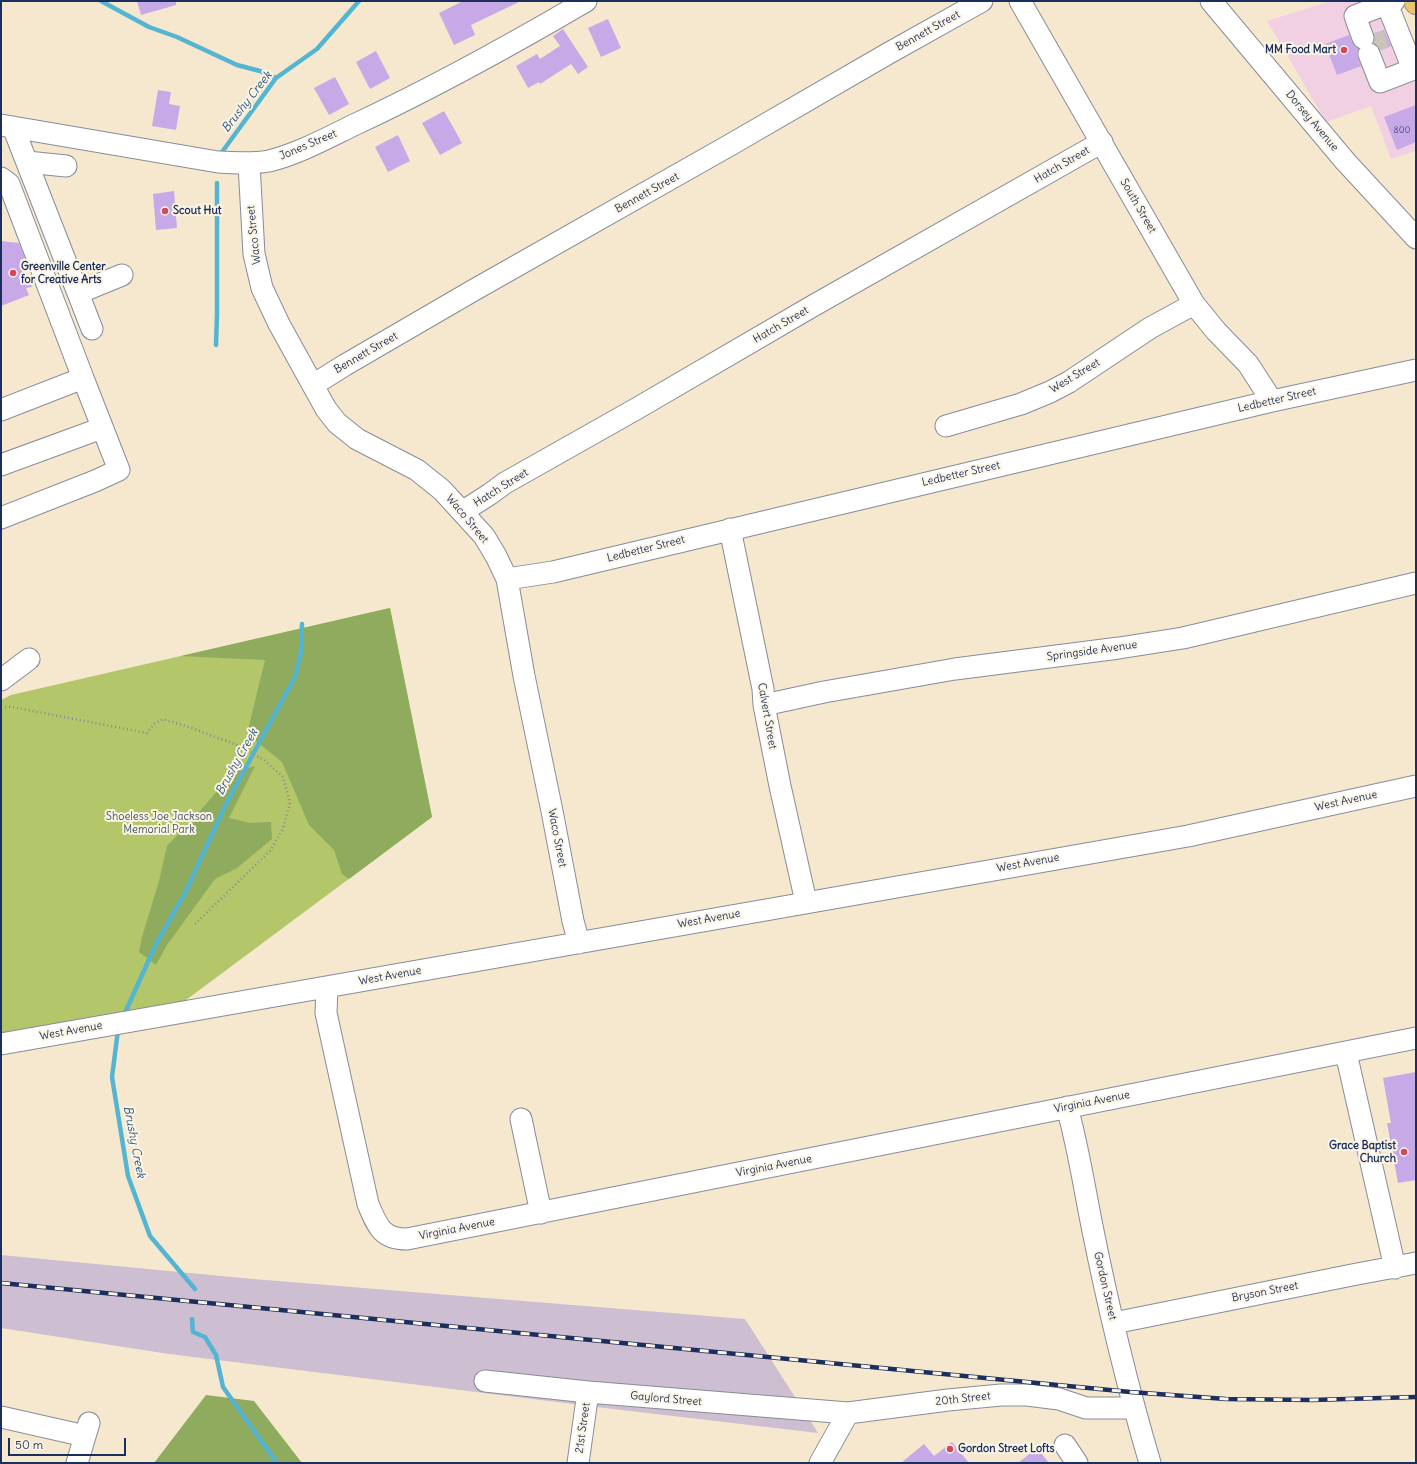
<!DOCTYPE html>
<html>
<head>
<meta charset="utf-8">
<style>
  body { margin:0 }
  #map { position:relative; width:1417px; height:1464px; overflow:hidden; background:#f5e8ce; font-family:Delius,sans-serif }
  canvas { display:block }
  .frame { position:absolute; inset:0; border:2px solid #1b2f5e; pointer-events:none }
  .scale { position:absolute; left:8px; top:1438px; width:118px; height:18px; box-sizing:border-box; border:2px solid #1b2f5e; border-top:0; padding-left:5px; font-size:12px; line-height:14px; white-space:nowrap; color:#1b2f5e; -webkit-text-stroke:3px #fcf5e5; paint-order:stroke }
</style>
</head>
<body>
<div id="map">
<canvas width="1417" height="1464"></canvas>
<div class="frame"></div>
<div class="scale">50 m</div>
</div>
<script>
const c = document.querySelector('canvas').getContext('2d');
c.lineJoin = 'round';
function fillPath(path, color) {
  c.fillStyle = color;
  c.fill(path, 'evenodd');
}
function strokePath(path, color, width, dash) {
  c.strokeStyle = color;
  c.lineWidth = width;
  c.lineCap = dash ? 'butt' : 'round';
  c.setLineDash(dash || []);
  c.stroke(path);
}
function label(font, color, halo, rows, align = 'center') {
  c.font = font + ' Delius,sans-serif';
  c.lineWidth = 4;
  c.setLineDash([]);
  c.textBaseline = 'middle';
  c.strokeStyle = halo;
  c.fillStyle = color;
  for (const [text, x, y, turn = 0] of rows) {
    c.save();
    c.translate(x, y);
    c.rotate((+turn || 0) * Math.PI / 180);
    c.textAlign = isNaN(turn) ? turn : align;
    if (halo) c.strokeText(text, 0, 0);
    c.fillText(text, 0, 0);
    c.restore();
  }
}
fillPath(new Path2D(`
  M1331,1H1397L1416,47V151L1391,159L1371,106L1326,122L1267,21Z`), '#f1d0e3');
fillPath(new Path2D(`
  M1,1255L253,1279L745,1319L818,1433L613,1409L169,1354L1,1328Z`), '#cebed1');
fillPath(new Path2D(`
  M390,608L432,817L182,1003L1,1038V700L11,695Z`), '#b3c66a');
fillPath(new Path2D(`
  M390,608L432,817L349,879L342,874L334,850L309,825L282,762L247,734L265,660L181,656Z
  M255,766L229,818L250,823L271,822L272,839L237,868L215,879L167,945L156,965L139,952L142,937L159,881L167,846L198,813L234,772Z
  M206,1395L254,1401L302,1463H154Z`), '#8eab5e');
strokePath(new Path2D(`
  M101,1L149,27L177,37L237,65L260,71L276,78
  M222,152L276,78L317,49L359,1
  M216,345L217,313V183
  M124,1015L156,944L185,893L226,804L295,677L301,652L302,624
  M118,1030L112,1077L128,1176L150,1236L195,1289
  M192,1319L193,1332L205,1337L216,1355L223,1387L277,1463`), '#53b5d1', 4.5);
fillPath(new Path2D(`
  M137,1H176V5L141,15Z
  M463,1H521L471,25L475,35L454,45L439,13Z
  M608,19L621,48L601,57L588,28Z
  M563,29L588,67L578,74L571,64L540,84L539,82L528,88L516,66L537,54L540,59L560,46L553,36Z
  M1384,30L1391,46L1380,50L1377,45L1373,43L1375,40L1374,33Z
  M1349,35L1352,42L1355,47L1359,49L1357,53L1358,58L1361,66L1337,75L1325,44Z
  M376,51L390,78L370,89L356,62Z
  M335,77L349,104L329,115L314,88Z
  M158,90L171,92L169,104L180,106L176,130L152,126Z
  M1416,105V142L1397,150L1384,117Z
  M444,111L462,143L440,155L422,123Z
  M398,135L410,161L388,172L375,147Z
  M174,191L177,228L156,230L153,194Z
  M1,241L19,243L25,258L20,260L32,287L26,288L29,295L1,306Z
  M1416,1072V1180L1398,1183L1387,1123H1391L1383,1078Z
  M952,1442L969,1463H901L924,1444L934,1456Z
  M1037,1448L1049,1463H1018Z`), '#c7a9e7');
strokePath(new Path2D(`
  M1373,34L1379,51`), '#c9c3b8', 21, [21, 10]);
const minor = new Path2D(`
  M1020,1L1194,304L1216,331L1248,364L1272,401
  M1211,1L1345,161L1416,238
  M1387,4L1413,69
  M1363,38L1355,16L1394,1
  M1369,54L1380,82L1416,68
  M1,125L218,162C235,163 252,164 269,161C298,154 329,137 356,124C435,87 511,45 586,1
  M13,127L92,329
  M27,162L66,166
  M249,164L254,254L262,288L279,324L326,409L337,423L357,439L417,470L442,490L484,536L496,556L507,579L524,676L552,811L573,921L579,943
  M1,178L9,184L83,378L1,410
  M78,293L122,275
  M313,385L345,365L474,290L730,145L889,53L982,1
  M946,426L1021,404L1050,392L1069,382L1150,328L1194,304
  M1,465L102,428
  M462,512L490,494L505,483L636,409L811,307L1102,142
  M1,518L95,481L119,470L83,378
  M730,529L763,689L764,705L780,786L806,902
  M507,579L553,572L1272,401L1416,370
  M1,680L29,659
  M764,705L824,692L955,669L1119,648L1183,638L1416,583
  M327,987L326,1013L368,1204C377,1225 381,1239 407,1239L1416,1038
  M1,1044L1188,836L1416,786
  M1346,1053L1395,1268
  M1067,1107C1078,1146 1084,1186 1092,1226C1108,1306 1127,1385 1150,1463
  M521,1119L541,1213
  M1114,1323L1357,1274L1416,1263
  M485,1381L588,1392L848,1413
  M1,1417L85,1436
  M1065,1445L1077,1463
  M77,1463L89,1423
  M578,1463L588,1392
  M820,1463L848,1413L948,1400L1001,1395H1027L1059,1399L1086,1408H1134`);
const highway = new Path2D(`
  M1415,1L1416,3`);
strokePath(minor, '#888c96', 23);
strokePath(highway, '#888c96', 24);
strokePath(new Path2D(`
  M1,707H12L147,733L154,724L163,719L186,726L240,746L264,760L283,777L290,803L283,829L270,851L195,924`), '#888c96', 2.5, [1, 3]);
strokePath(minor, '#fff', 21);
strokePath(highway, '#edc569', 22);
const rail = new Path2D(`
  M1,1283L1130,1392L1226,1399L1312,1400L1416,1397`);
strokePath(rail, '#1b2f5e', 4.5);
strokePath(rail, '#fcf5e5', 3, [9]);
for (const [x, y, r, color] of [
  [1344,50,4,"#d1495b"],
  [165,211,4,"#d1495b"],
  [13,273,4,"#d1495b"],
  [1404,1152,4,"#d1495b"],
  [950,1449,4,"#d1495b"]
]) {
  const dot = new Path2D();
  dot.arc(x, y, r, 0, 2 * Math.PI);
  c.fillStyle = color;
  c.fill(dot);
  strokePath(dot, '#fcf5e5', 1.5);
}
label('9px', '#464e80', null, [
  ["800",1402,130]
]);
label('11px', '#1b2f5e', '#fcf5e5', [
  ["Bennett Street",928,31,-29],
  ["Dorsey Avenue",1312,121,50],
  ["Jones Street",308,145,-23],
  ["Hatch Street",1062,165,-30],
  ["Bennett Street",647,193,-29],
  ["South Street",1138,206,60],
  ["Waco Street",254,235,-96],
  ["Hatch Street",781,325,-30],
  ["Bennett Street",366,353,-30],
  ["West Street",1075,376,-31],
  ["Ledbetter Street",1277,400,-13],
  ["Ledbetter Street",961,474,-13],
  ["Hatch Street",501,488,-32],
  ["Waco Street",467,519,50],
  ["Ledbetter Street",646,549,-14],
  ["Springside Avenue",1092,651,-8],
  ["Calvert Street",767,716,80],
  ["West Avenue",1346,801,-12],
  ["Waco Street",557,838,79],
  ["West Avenue",1028,863,-10],
  ["West Avenue",709,919,-10],
  ["West Avenue",390,976,-10],
  ["West Avenue",71,1031,-10],
  ["Virginia Avenue",1092,1102,-11],
  ["Virginia Avenue",774,1166,-11],
  ["Virginia Avenue",457,1229,-11],
  ["Gordon Street",1105,1286,77],
  ["Bryson Street",1265,1292,-11],
  ["Gaylord Street",666,1399,5],
  ["20th Street",963,1399,-6],
  ["21st Street",583,1428,-82]
]);
label('bold 11px', '#1b2f5e', '#fcf5e5', [
  ["MM Food Mart",1336,50,"right"],
  ["Scout Hut",173,211],
  ["Greenville Center",21,267],
  ["for Creative Arts",21,280],
  ["Grace Baptist",1396,1146,"right"],
  ["Church",1396,1159,"right"],
  ["Gordon Street Lofts",958,1449]
], 'left');
label('11px', '#415561', '#fcf5e5', [
  ["Shoeless Joe Jackson",159,817],
  ["Memorial Park",159,830]
]);
label('italic 12px', '#2c5780', '#fcf5e5', [
  ["Brushy Creek",247,102,-52],
  ["Brushy Creek",237,762,-61],
  ["Brushy Creek",134,1142,79]
]);
</script>
</body>
</html>
